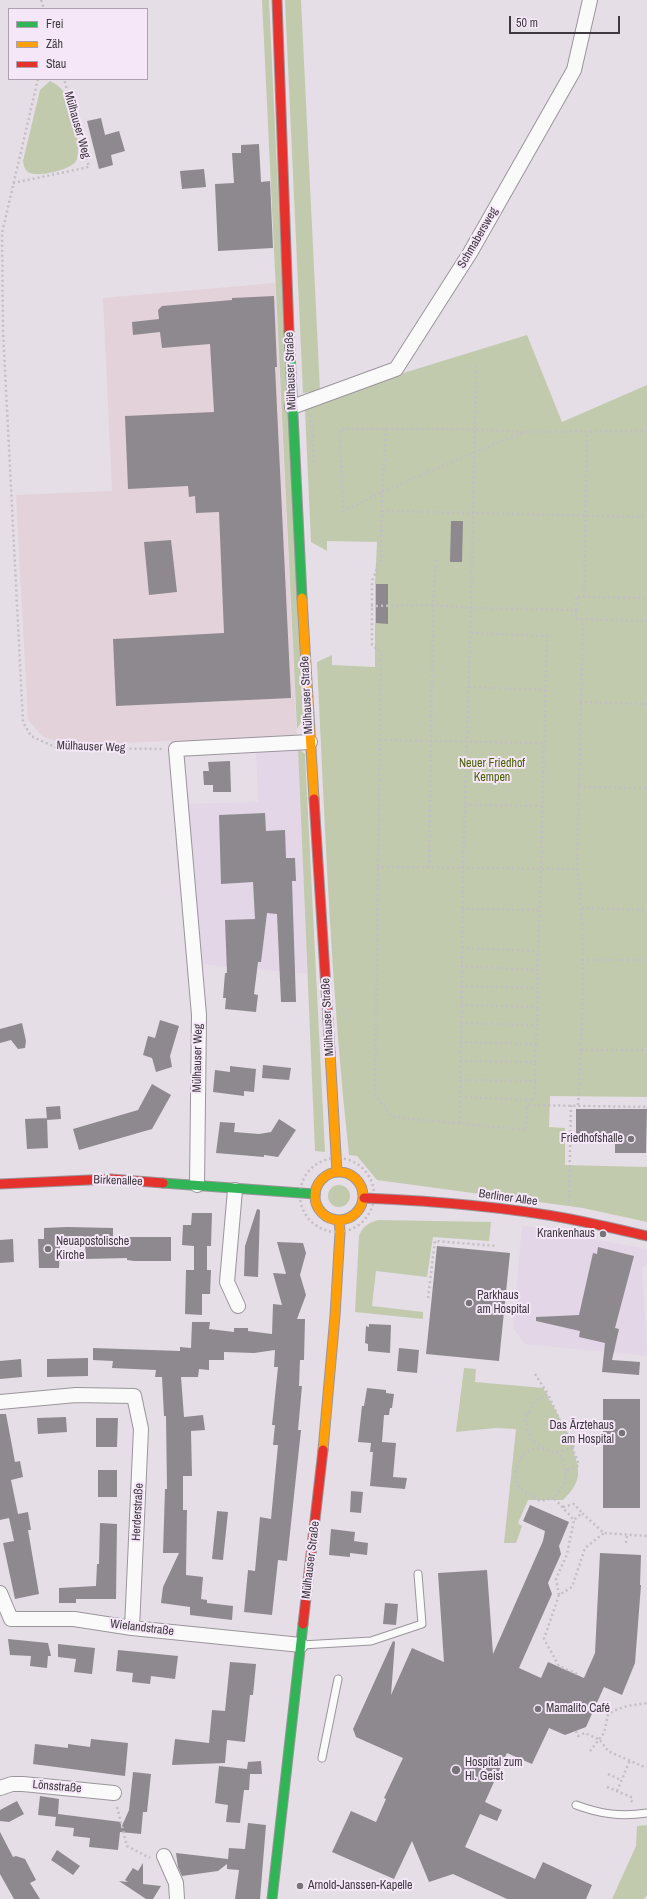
<!DOCTYPE html>
<html>
<head>
<meta charset="utf-8">
<style>
  body { margin:0 }
  #map { position:relative; width:647px; height:1899px; overflow:hidden; background:#e5dee6; font-family:"Archivo Narrow",sans-serif }
  canvas { display:block }
  .legend { position:absolute; left:8px; top:8px; width:140px; height:72px; box-sizing:border-box; background:#f5e7f8; border:1px solid #aca1ae; margin:0; padding:5px 7px; list-style:none; font-size:12px; color:#3e393f }
  .legend li { display:flex; align-items:center; gap:8px; height:20px }
  .legend b { width:20px; border:1px solid #aca1ae }
  .scale { position:absolute; left:509px; top:16px; width:111px; height:18px; box-sizing:border-box; border:2px solid #3e393f; border-top:0; padding-left:5px; font-size:12px; line-height:14px; white-space:nowrap; color:#3e393f; -webkit-text-stroke:3px #f5e7f8; paint-order:stroke }
</style>
</head>
<body>
<div id="map">
<canvas width="647" height="1899"></canvas>
<ul class="legend">
<li><b style="height:5px;background:#30b455"></b>Frei</li>
<li><b style="height:5px;background:#ff9f0a"></b>Zäh</li>
<li><b style="height:5px;background:#e5322d"></b>Stau</li>
</ul>
<div class="scale">50 m</div>
</div>
<script>
const c = document.querySelector('canvas').getContext('2d');
c.lineJoin = 'round';
function fillPath(path, color) {
  c.fillStyle = color;
  c.fill(path, 'evenodd');
}
function strokePath(path, color, width, dash) {
  c.strokeStyle = color;
  c.lineWidth = width;
  c.lineCap = dash ? 'butt' : 'round';
  c.setLineDash(dash || []);
  c.stroke(path);
}
function label(font, color, halo, rows, align = 'center') {
  c.font = font + ' "Archivo Narrow",sans-serif';
  c.lineWidth = 4;
  c.setLineDash([]);
  c.textBaseline = 'middle';
  c.strokeStyle = halo;
  c.fillStyle = color;
  for (const [text, x, y, turn = 0] of rows) {
    c.save();
    c.translate(x, y);
    c.rotate((+turn || 0) * Math.PI / 180);
    c.textAlign = isNaN(turn) ? turn : align;
    if (halo) c.strokeText(text, 0, 0);
    c.fillText(text, 0, 0);
    c.restore();
  }
}
fillPath(new Path2D(`
  M298,748L307,974L201,964L196,898L186,804L258,802L256,749Z
  M522,1226L553,1229L562,1234L647,1249V1264L642,1268L647,1356L525,1344L513,1328Z`), '#e3d6e7');
fillPath(new Path2D(`
  M275,283L297,740L168,741L79,745L60,743L42,736L28,720L16,495L112,491L103,298Z`), '#e3d2da');
fillPath(new Path2D(`
  M262,0H269L303,719L297,729Z
  M285,0H301L320,391L303,393Z
  M50,81C56,84 60,87 64,92C71,104 83,149 76,161C71,170 36,178 28,172C24,169 24,165 23,161L40,90Z
  M527,335L562,422L647,385V1097L550,1096L549,1127L565,1128V1165L647,1167V1222L583,1208L377,1180L357,1156L349,1155C331,991 325,826 317,662L332,655V665L375,667V583L377,542L327,541V551L311,542L305,410L397,375Z
  M298,748L305,754L325,1152L315,1151Z
  M328 1196a11 11 0 1 1 22 0a11 11 0 1 1-22 0Z
  M378,1220L491,1222L489,1241L433,1237L427,1277L376,1271L372,1306L423,1312V1319L355,1312L359,1236C363,1226 368,1223 378,1220Z
  M464,1368L476,1369L475,1382L543,1388L575,1446L573,1450C581,1473 581,1482 563,1500H528L518,1523L522,1526L516,1543H504L516,1429L495,1428L456,1432Z
  M647,1825V1895L644,1899H612L636,1846L637,1826Z`), '#c2caae');
fillPath(new Path2D(`
  M101,118L105,135L119,131L125,151L111,155L113,165L99,169L87,121Z
  M259,144L261,182L270,181L273,248L218,251L215,184L234,183L232,153H241V145Z
  M204,169L206,187L182,189L180,171Z
  M274,296L277,367H275L291,698L116,706L113,639L224,633L219,512L196,513L195,496L189,497L188,486L128,489L125,416L214,412L210,344L162,348L160,332L133,335L132,322L159,319L158,310L162,306L232,300V298Z
  M451,521H463L462,562H450Z
  M171,540L177,592L149,595L144,542Z
  M376,584H388V624L376,623Z
  M230,761L231,792H213V785H204L203,771H209L208,762Z
  M265,813L266,831L285,830L286,858H295L296,881H292L296,1002H281L277,914L267,913L261,962H258L254,994L258,995L256,1012L225,1009L226,998H223L225,973H227L225,920L255,919L253,882L221,884L219,815Z
  M160,1020L179,1026L170,1056L172,1067L156,1072L152,1058L143,1055L148,1036L155,1038Z
  M22,1023L26,1041L25,1048L18,1049L11,1040L0,1043V1029Z
  M263,1065L291,1068L289,1080L262,1078Z
  M230,1066L256,1069L254,1092L244,1091V1096L213,1092L215,1070L230,1072Z
  M152,1084L171,1095L152,1129L79,1150L73,1129L138,1110Z
  M60,1106L61,1119L47,1120L46,1107Z
  M576,1109H647L646,1153H615V1142H576Z
  M47,1118L48,1148L27,1149L25,1119Z
  M279,1119L296,1130L278,1157L264,1155V1157L216,1153L220,1122L235,1123L234,1132L259,1134L271,1132Z
  M257,1209L260,1210L258,1277L244,1276L245,1246Z
  M192,1213H212L211,1246H207V1270H211L210,1294H202V1315L185,1314L186,1270H194V1246L182,1245L183,1225H191Z
  M67,1227L113,1228V1237H171V1261H134L127,1260V1258L86,1259L85,1243L60,1244L59,1268H39L38,1239H44V1228Z
  M13,1239L14,1262L0,1263V1240Z
  M277,1242L303,1243L306,1253L300,1275L306,1295L297,1319H305L304,1360H300L299,1386H302L298,1430H301L287,1561L278,1560L272,1615L244,1612L248,1570L255,1571L260,1517L271,1519L278,1445H273L275,1425H272L278,1367H274L275,1350L254,1353L224,1352V1360H209V1370L199,1369L198,1377H181L184,1417L203,1415L205,1430L191,1431L192,1476H183V1510H187L186,1575L203,1577L201,1599L207,1600V1603L233,1606L232,1620L190,1615V1607L161,1603L163,1587L179,1553H163L165,1489H167L166,1416H164L162,1377H155L156,1370L112,1368L113,1361L93,1360V1348L180,1351V1347L191,1348L192,1322H210L209,1329L234,1332V1328H248V1331L272,1334L273,1304L282,1305L273,1273L286,1274Z
  M437,1246L510,1253L499,1361L426,1354Z
  M598,1247L634,1256L615,1328L619,1329L612,1360L640,1362L639,1375L602,1372L605,1343L579,1337L580,1331L536,1321V1317L579,1315L593,1253L597,1254Z
  M369,1324L391,1325L390,1353L368,1351V1344L365,1343L366,1326L369,1327Z
  M399,1348L419,1350L417,1373L397,1371Z
  M88,1358V1376L47,1377V1359Z
  M21,1359L22,1377L0,1379V1361Z
  M367,1388L386,1390V1393L394,1394L392,1408H390L389,1415H384L382,1442L396,1443L393,1477L407,1478L405,1489L370,1486L373,1452H370L371,1443L358,1442L362,1406H364Z
  M603,1399H640V1508H603Z
  M0,1414H6L15,1462L20,1461L23,1477L11,1480L18,1514L28,1512L31,1530H28L39,1594L15,1599L3,1543L14,1541L9,1518L0,1520Z
  M66,1417L67,1432L38,1434L37,1418Z
  M96,1418H118L117,1447H96Z
  M98,1470H117V1497H98Z
  M351,1491L363,1492L361,1513L350,1512Z
  M530,1505L569,1522L559,1546L561,1554L548,1583L552,1594L519,1668L541,1678L548,1662L584,1678L595,1653L600,1553L641,1555L640,1585H641L635,1663L622,1695L604,1687L586,1727L565,1735L549,1728L532,1764L507,1753L485,1802L502,1810L497,1821L480,1814L465,1847L535,1879L543,1862L592,1885L586,1899H507L453,1874L429,1882L412,1841L394,1879L332,1852L351,1811L376,1822L386,1799L384,1798L403,1758L356,1737L353,1729L393,1641L395,1642L391,1695L412,1648L444,1662L438,1573L487,1570L493,1654L543,1541L545,1531L523,1521Z
  M217,1511L228,1512L223,1560L212,1559Z
  M100,1523L117,1524L116,1599H76V1603H59V1588L96,1586L97,1564H99Z
  M331,1529L355,1532L354,1541L368,1543L367,1555L350,1553V1557L329,1555Z
  M385,1603L398,1604L396,1625L383,1624Z
  M8,1639L48,1643L51,1656H48L47,1668L30,1666L31,1656L10,1655Z
  M58,1644L95,1648L92,1674L74,1672L76,1659L58,1657Z
  M118,1650L178,1656L175,1679L151,1676L150,1684L132,1682L133,1673L116,1671Z
  M230,1662L256,1664L253,1695H250L245,1742L227,1740L225,1763L172,1765L175,1739L209,1743L212,1710L225,1711Z
  M91,1739L128,1743L125,1776L33,1764L35,1744L68,1748V1744L90,1747Z
  M261,1761L262,1774H250L249,1790H244L240,1823L226,1822L228,1805L215,1803L219,1766L247,1769L248,1762Z
  M133,1772L151,1774L147,1812H143L141,1834L120,1832L118,1850L89,1847L90,1838L73,1836L74,1828L55,1826L56,1817L38,1815L40,1796L59,1799L58,1814L121,1822V1828L129,1810Z
  M17,1801L24,1814L9,1822L0,1821V1810Z
  M248,1823L266,1825L260,1899H235L239,1870L227,1869V1864L218,1871L182,1876L178,1867L176,1853L228,1859L229,1848L245,1849Z
  M0,1832L13,1857L16,1856L25,1859L36,1880L30,1883L40,1899H14L0,1874Z
  M57,1850L80,1866L73,1875L51,1860Z
  M143,1863V1884L161,1886L153,1899H146L119,1881L128,1882L125,1880L133,1868L138,1871Z`), '#8e898f');
const lane = new Path2D(`
  M302,1645L371,1641L422,1624L418,1574
  M322,1758L338,1679
  M576,1805C600,1814 621,1817 647,1813`);
const street = new Path2D(`
  M292,407L396,369L470,253L574,70L590,0
  M197,1185L199,1015L176,749L310,742
  M235,1190L227,1282L238,1306
  M0,1402L76,1395L134,1396L141,1429L132,1628
  M0,1593L11,1619H74L132,1628L301,1645
  M0,1788L12,1784H23L114,1793
  M164,1856L176,1883L177,1899`);
const fast = new Path2D(`
  M289,332L302,598
  M163,1183L315,1194
  M272,1899L303,1624`);
const slow = new Path2D(`
  M302,598L314,799
  M330,1052L337,1172
  M315 1196a24 24 0 1 1 48 0a24 24 0 1 1-48 0Z
  M323,1450L335,1316L340,1232L339,1221`);
const jam = new Path2D(`
  M277,0L289,332
  M314,799L330,1052
  M0,1184L110,1179L163,1183
  M364,1198C433,1201 502,1206 570,1219C596,1224 621,1230 647,1236
  M303,1624L323,1450`);
strokePath(lane, '#9a959b', 9);
strokePath(street, '#9a959b', 16);
strokePath(fast, '#9a959b', 11);
strokePath(slow, '#9a959b', 11);
strokePath(jam, '#9a959b', 11);
strokePath(new Path2D(`
  M41,0L44,9
  M38,79L2,233L3,331L23,722L31,736L57,748L164,749
  M13,183L89,167L64,79
  M311,415L314,462
  M386,429L382,492L343,511L340,429C401,429 462,428 523,432
  M647,431L525,432L475,452L382,492L381,558L372,581V645L381,652L375,1095L392,1117L526,1130L527,1105L647,1107
  M382,511L647,517
  M584,597L587,432
  M371,606L433,605L471,608L576,610L575,619L647,621
  M576,610V597L647,598
  M469,687L545,690
  M580,702L647,704
  M380,740L544,743L547,636L470,633
  M579,787L647,788
  M465,805L543,806
  M377,867L577,869
  M429,867L433,605L436,558
  M582,908L647,910
  M462,909L540,910L544,743
  M462,948L538,951L540,910
  M582,960H647
  M461,966L537,970L538,951
  M461,986L538,988L537,970
  M461,1005L537,1007L538,988
  M461,1023L537,1025V1007
  M460,1042L536,1044L537,1025
  M581,1050H647
  M460,1061L535,1062L536,1044
  M460,1080L535,1081V1062
  M460,1097L534,1100L535,1081
  M578,1105C582,1027 587,946 577,869L583,619
  M460,1123L463,867L471,608L476,367
  M300 1195a37 37 0 1 1 74 0a37 37 0 1 1-74 0Z
  M569,1202L571,1105
  M428,1298L435,1241L497,1246
  M535,1374L548,1394
  M572,1447L579,1465L566,1471L564,1485L554,1498L574,1520L582,1513L604,1533L647,1536
  M544,1448L530,1439L525,1419L535,1401L548,1394L572,1447C568,1449 562,1451 557,1452C548,1453 541,1445 530,1450C525,1452 520,1458 518,1464C510,1485 523,1492 540,1501L554,1498
  M556,1452L562,1458L566,1471
  M563,1507L574,1504L582,1513
  M626,1543L627,1534
  M559,1595L556,1579L567,1554L574,1520
  M577,1674L559,1666L544,1639L559,1595L572,1587L585,1548L604,1533
  M576,1731L578,1736L585,1733L600,1740L608,1751L642,1766H647
  M590,1751L604,1733L608,1715L613,1711L627,1706L647,1703
  M608,1774L621,1780
  M607,1787L631,1797L630,1799L633,1803
  M617,1791L630,1760
  M117,1807L127,1846L150,1858`), '#c2bfc3', 2.5, [2, 3]);
strokePath(lane, '#fbfafb', 7);
strokePath(street, '#fbfafb', 14);
strokePath(fast, '#30b455', 9);
strokePath(slow, '#ff9f0a', 9);
strokePath(jam, '#e5322d', 9);
for (const [x, y, r, color] of [
  [631,1139,4,"#787379"],
  [603,1234,4,"#787379"],
  [48,1249,4,"#787379"],
  [469,1303,4,"#787379"],
  [622,1433,4,"#787379"],
  [538,1709,4,"#787379"],
  [456,1770,5,"#787379"],
  [300,1886,4,"#787379"]
]) {
  const dot = new Path2D();
  dot.arc(x, y, r, 0, 2 * Math.PI);
  c.fillStyle = color;
  c.fill(dot);
  strokePath(dot, '#f5e7f8', 1.5);
}
label('12px', '#3e393f', '#f5e7f8', [
  ["Mülhauser Weg",77,125,74],
  ["Schmabersweg",478,238,-60],
  ["Mülhauser Straße",291,371,-92],
  ["Mülhauser Straße",307,695,-93],
  ["Mülhauser Weg",91,747,2],
  ["Mülhauser Straße",328,1017,-93],
  ["Mülhauser Weg",198,1058,-89],
  ["Birkenallee",118,1181,2],
  ["Berliner Allee",508,1198,8],
  ["Herderstraße",138,1512,-87],
  ["Mülhauser Straße",311,1560,-83],
  ["Wielandstraße",142,1628,7],
  ["Lönsstraße",57,1787,5]
]);
label('12px', '#495f04', '#f5e7f8', [
  ["Neuer Friedhof",492,764],
  ["Kempen",492,778]
]);
label('12px', '#3e393f', '#f5e7f8', [
  ["Friedhofshalle",623,1139,"right"],
  ["Krankenhaus",595,1234,"right"],
  ["Neuapostolische",56,1242],
  ["Kirche",56,1256],
  ["Parkhaus",477,1296],
  ["am Hospital",477,1310],
  ["Das Ärztehaus",614,1426,"right"],
  ["am Hospital",614,1440,"right"],
  ["Mamalito Café",546,1709],
  ["Hospital zum",465,1763],
  ["Hl. Geist",465,1777],
  ["Arnold-Janssen-Kapelle",308,1886]
], 'left');
</script>
</body>
</html>
